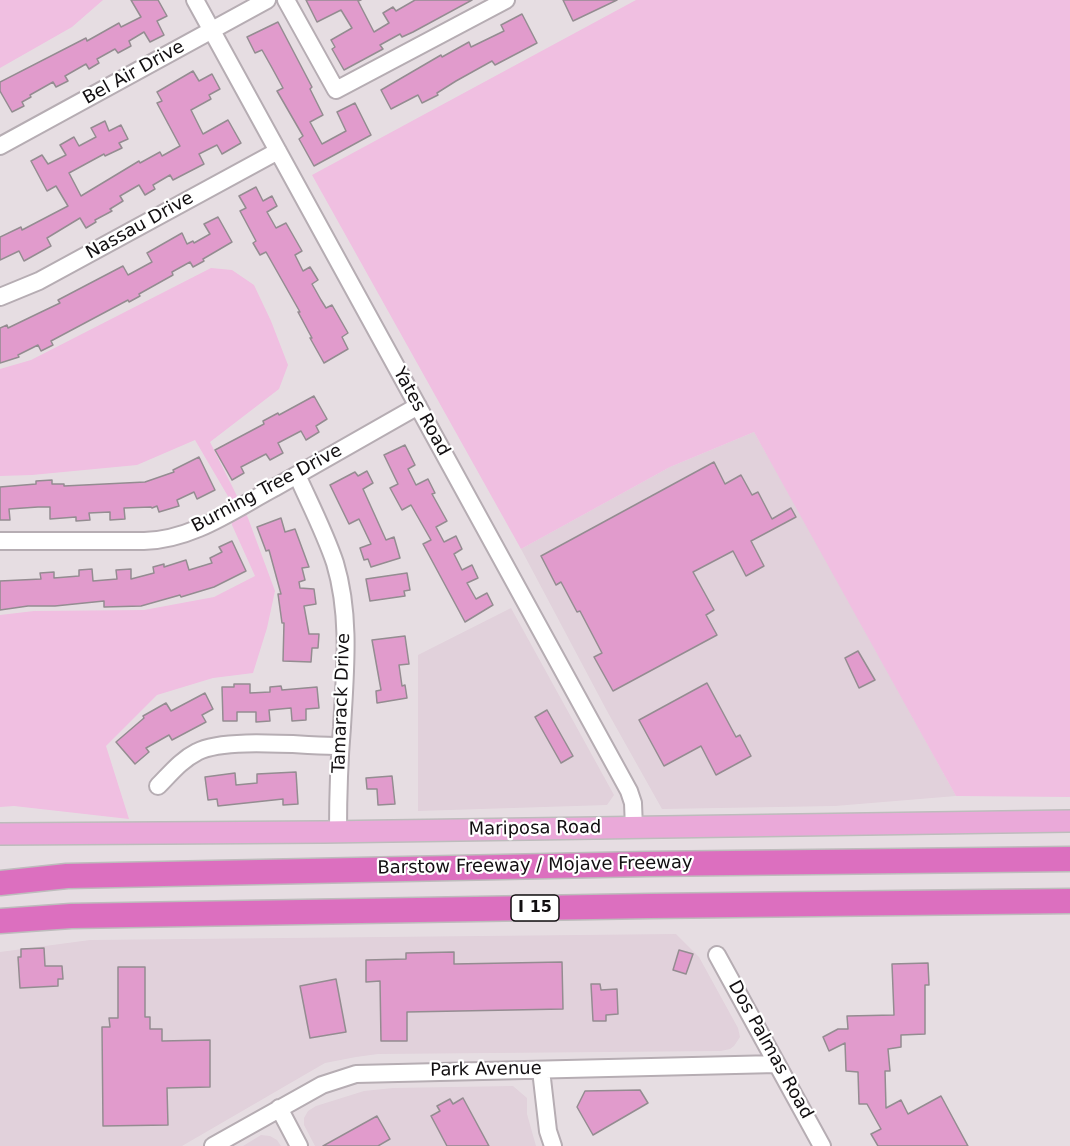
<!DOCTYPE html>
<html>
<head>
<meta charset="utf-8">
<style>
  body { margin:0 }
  canvas { display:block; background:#e6dde2 }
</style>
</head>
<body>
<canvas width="1070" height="1146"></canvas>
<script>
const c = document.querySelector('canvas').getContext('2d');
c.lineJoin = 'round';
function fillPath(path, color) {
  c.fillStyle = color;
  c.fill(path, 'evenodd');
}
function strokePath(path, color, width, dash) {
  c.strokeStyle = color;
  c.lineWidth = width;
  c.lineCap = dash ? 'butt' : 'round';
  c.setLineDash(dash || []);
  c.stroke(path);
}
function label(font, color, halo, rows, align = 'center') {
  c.font = font + ' "DejaVu Sans",sans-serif';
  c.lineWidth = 4.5;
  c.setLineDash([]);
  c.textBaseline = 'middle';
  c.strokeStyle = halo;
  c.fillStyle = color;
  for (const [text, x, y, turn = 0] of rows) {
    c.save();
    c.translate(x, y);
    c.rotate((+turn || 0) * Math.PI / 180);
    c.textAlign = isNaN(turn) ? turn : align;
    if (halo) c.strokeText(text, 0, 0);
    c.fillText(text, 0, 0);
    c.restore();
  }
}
fillPath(new Path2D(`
  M754,432L806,523L956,796L835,806L662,809L607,711L521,549L670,467Z
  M511,608L614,795L607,805L418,811V655Z
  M676,934L699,957L738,1028L740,1037L734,1046L730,1049L721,1051L378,1054L356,1057L325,1063L182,1146H0V952L90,940Z
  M513,1086L527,1098V1114L536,1146H315L304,1125V1118L308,1111L316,1106L364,1091L393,1088Z
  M261,1135L270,1136L277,1140L281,1146H243Z`), '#e1d1db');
fillPath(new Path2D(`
  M0,0H103L72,27L0,68Z
  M636,0H1070V797L956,796L754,432L670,467L521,549L312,175Z
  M211,268L232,270L254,285L271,321L288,365L279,389L210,442L248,518L275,591L267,628L253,673L213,678L157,695L106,746L129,819L14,806L0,807V615L34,611L144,610L214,597L255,576L232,525L229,498L195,440L137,465L32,475L0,476V369L31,360Z`), '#f0bfe1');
const building = new Path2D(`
  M131,0H158L167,16L157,21L164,35L150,42L144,32L129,41L131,46L118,53L115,49L97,59L99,63L89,69L86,64L65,76L68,81L56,87L53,82L30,95L31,97L22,102L24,106L12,112L0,91V82L86,38L87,41L119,23L121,27L141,17Z
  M306,0H361L358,1L374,32L389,23L383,13L393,7L396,11L415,0H472L413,32L402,37L400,34L380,45L383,49L344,70L332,49L335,47L331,40L352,28L341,10L317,22Z
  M563,0H617L573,21Z
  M522,14L537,43L495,65L492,61L456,81L437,93L438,95L422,103L418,95L391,109L381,90L441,55L442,57L469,42L471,47L504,31L501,25Z
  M278,22L312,87L310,89L323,115L310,122L322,144L346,131L337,112L355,103L371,135L314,166L299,139L303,136L277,91L283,88L271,66L262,50L255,53L247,37Z
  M193,71L199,81L212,74L220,89L209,95L211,99L191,110L203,134L228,120L241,143L222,154L217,145L199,154L204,164L173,180L170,175L153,185L155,189L145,195L139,185L120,196L123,201L110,209L112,211L95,220L96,222L86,228L80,218L47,238L51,246L24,261L19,251L0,260V237L21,227L22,230L68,206L56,186L47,191L31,161L42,155L48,164L66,155L60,145L74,137L79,146L96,137L91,128L105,121L109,131L121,125L128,139L119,143L122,148L105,156L104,154L69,173L81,196L139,161L140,163L160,152L162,156L180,146L157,103L162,101L157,92Z
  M256,187L263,201L272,196L277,206L267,212L276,228L286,223L302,251L295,255L303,271L310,267L318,280L312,284L321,300L326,308L332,305L348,333L342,337L348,349L324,363L310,338H312L298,312H300L266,252L260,255L253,243L256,241L240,211L246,208L239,196Z
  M218,217L232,242L203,259L204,261L193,267L190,262L172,272L173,275L139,294L140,296L129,302L128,300L51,341L53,345L41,351L38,345L18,355L19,357L0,363V328L7,325L8,328L37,314L60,303L58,300L123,266L128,275L152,262L147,253L182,233L187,244L193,241L194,243L210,234L204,224Z
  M314,396L327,419L316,426L319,432L306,440L301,431L278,443L283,453L270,460L266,454L241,467L244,473L232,480L215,450L264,424L263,421L278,413L279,415Z
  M405,445L415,465L408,469L416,485L428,479L435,493L432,494L447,521L436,527L444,542L456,536L462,549L454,554L462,570L472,565L478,578L467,583L476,599L487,593L493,605L465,622L423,544L431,540L411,505L402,510L390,488L398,484L384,455Z
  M199,457L215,490L197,499L194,492L177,500L179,506L159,512L157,506L152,508L151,507L124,508L125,519L110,520V512L89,513L90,520L76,521V517L50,519V507H38L9,509L10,520H0V487L36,484V481L52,480V484H64V486L145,482L174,472L173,470Z
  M714,462L725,484L741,475L752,495L758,492L772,519L791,508L796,517L751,541L764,566L746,576L733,551L693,572L714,610L706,615L717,635L613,691L594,657L602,653L580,611L577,612L561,582L556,585L541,556Z
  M367,471L373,483L363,489L386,540L394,537L400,558L371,567L368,559L364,560L360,548L371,544L359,519L349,524L330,485L355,472L358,476Z
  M281,518L285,532L295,529L309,567L302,568L305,580L299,582L300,588L314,589L316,604L304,606L309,634H319L318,648H312L311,662L283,661L284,623H282L278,594H281L269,550L266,551L257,527Z
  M232,541L246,571L214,587L181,597L180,595L141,606L104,607V601L55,606H28L0,610V581L41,579L40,573L54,572V578L79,576V570L92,569L93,581L117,579L116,570L131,569V579L154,573L153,567L164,564V567L186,560L189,570L212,563L210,558L222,552L219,547Z
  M407,573L410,590L404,591L405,596L370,601L366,579Z
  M405,636L409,664L399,665L402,686L405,685L407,698L377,703L376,691L381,690L372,640Z
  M858,651L875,680L859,688L845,658Z
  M707,683L736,737L740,735L751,756L716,775L701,746L664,766L639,720Z
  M234,684H250V693L270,692V687L281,686L282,690L317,687L319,708L306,709V720L292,721L291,708L269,710L270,721L256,722V712H237V721H223L222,687H234Z
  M205,693L213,709L202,715L206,722L172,740L169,735L146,748L149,752L135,764L116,742L144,718L143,716L166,703L171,711Z
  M547,710L573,756L561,763L535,717Z
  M296,772L298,804L283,805V799L218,806L217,799L208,800L205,777L235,773L236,785L257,783V774Z
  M392,776L395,804L378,805L377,789H367L366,778Z
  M44,948L45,966H62L63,979H58V986L20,988L18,957H21V949Z
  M679,950L693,954L686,974L673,970Z
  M454,952V964L562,962L563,1009L407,1012V1041H381L380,981L366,982V960L406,959V953Z
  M928,963L929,985H925V1034L901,1035V1047L888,1049L890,1071H885L886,1108L901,1100L908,1114L941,1096L968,1146H878L871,1134L881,1129L867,1104H859L858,1072L846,1071L845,1043L829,1051L823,1037L838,1029H848L847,1016L894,1015L892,964Z
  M118,967H145V1017H150V1029H162V1041L210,1040V1087L167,1088L168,1125L103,1126L102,1027H110L109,1018H118Z
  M336,979L346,1032L310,1038L300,986Z
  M591,984H600L601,990L617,989L618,1014L606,1015V1021H593Z
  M640,1090L648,1103L593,1135L577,1107L585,1091Z
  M463,1098L489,1146H447L431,1116L440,1111L437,1106L450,1099L453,1104Z
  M377,1116L390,1139L378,1146H323Z`);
fillPath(building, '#e19bcc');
strokePath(building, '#948c91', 1.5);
const minor = new Path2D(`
  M195,0L629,791L633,803L634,828
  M286,0L336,90L506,0
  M0,146L267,0
  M0,297L39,281L278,151
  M297,475C310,504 325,533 335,563C351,616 345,672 342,727C339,762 338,797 338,832
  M0,541H144C192,540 233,510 274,488C322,461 370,433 418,406
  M158,786C170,774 181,760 197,752C225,737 305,746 340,746
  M717,955L822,1146
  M541,1070L548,1131L553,1146
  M279,1108L299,1146
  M213,1146L322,1085L356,1074L777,1064`);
const major = new Path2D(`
  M0,834L324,832L1070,821`);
const highway = new Path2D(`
  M0,883L67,876L646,864L1070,859
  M0,921L71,916L650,906L1070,901`);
strokePath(minor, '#b6adb3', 20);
strokePath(major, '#bdbcbc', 24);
strokePath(highway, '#bdbcbc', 27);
strokePath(minor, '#fff', 16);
strokePath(major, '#eaa9d9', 21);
strokePath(highway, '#dc6fbf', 24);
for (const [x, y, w] of [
  [535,908,48]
]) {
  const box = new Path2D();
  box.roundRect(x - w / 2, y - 13, w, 26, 4.5);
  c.fillStyle = '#fff';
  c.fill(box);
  strokePath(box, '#120f11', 1.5);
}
label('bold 16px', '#120f11', null, [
  ["I 15",535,908]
]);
label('18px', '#120f11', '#fff', [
  ["Bel Air Drive",134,73,-29],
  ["Nassau Drive",140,226,-29],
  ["Yates Road",421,412,61],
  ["Burning Tree Drive",267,489,-28],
  ["Tamarack Drive",342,703,-88],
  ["Mariposa Road",535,829,-1],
  ["Barstow Freeway / Mojave Freeway",535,866,-1],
  ["Dos Palmas Road",770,1050,61],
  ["Park Avenue",486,1070,-1]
]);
</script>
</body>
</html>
